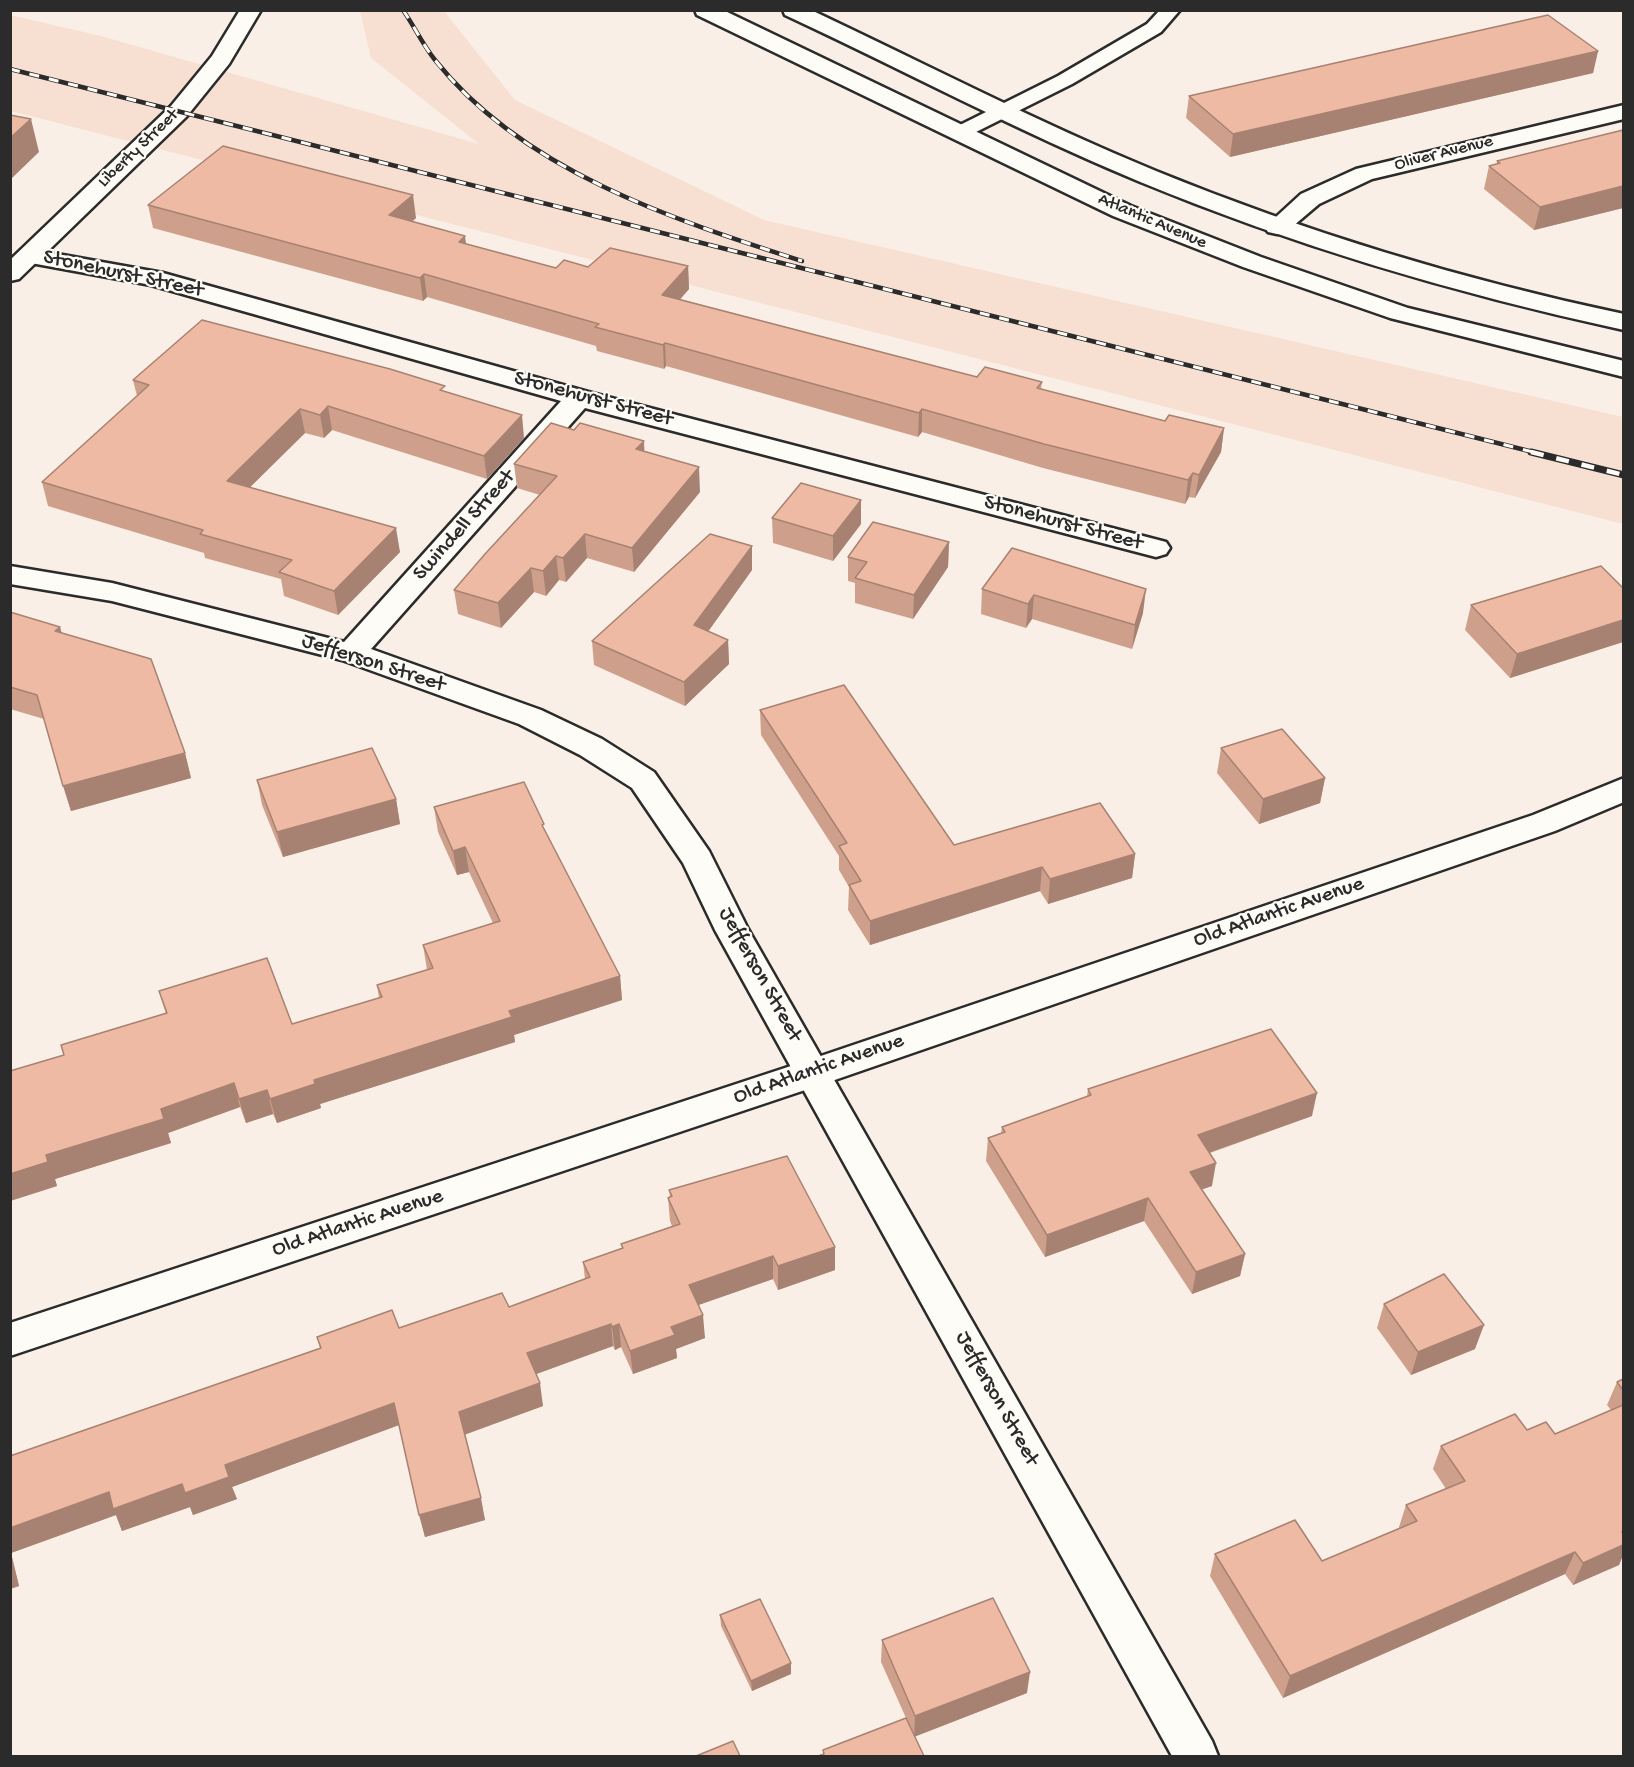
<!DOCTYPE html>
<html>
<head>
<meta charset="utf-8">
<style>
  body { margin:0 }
  #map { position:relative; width:1634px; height:1767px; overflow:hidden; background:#faefe6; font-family:"Gochi Hand",sans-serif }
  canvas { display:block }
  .frame { position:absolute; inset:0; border:12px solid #2b2b2b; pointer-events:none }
</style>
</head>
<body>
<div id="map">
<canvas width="1634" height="1767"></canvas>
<div class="frame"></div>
</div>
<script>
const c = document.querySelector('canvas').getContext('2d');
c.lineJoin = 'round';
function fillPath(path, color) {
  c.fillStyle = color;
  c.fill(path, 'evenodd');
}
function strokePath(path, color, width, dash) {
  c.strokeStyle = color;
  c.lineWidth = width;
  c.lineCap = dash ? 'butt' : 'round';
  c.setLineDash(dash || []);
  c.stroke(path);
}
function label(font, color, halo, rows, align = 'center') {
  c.font = font + ' "Gochi Hand",sans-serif';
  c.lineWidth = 4.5;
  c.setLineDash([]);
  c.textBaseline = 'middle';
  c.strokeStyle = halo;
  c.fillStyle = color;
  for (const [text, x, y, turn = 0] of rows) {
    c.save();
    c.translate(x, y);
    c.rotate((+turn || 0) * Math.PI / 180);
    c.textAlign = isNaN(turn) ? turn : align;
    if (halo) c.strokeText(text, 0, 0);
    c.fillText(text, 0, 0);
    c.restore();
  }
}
fillPath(new Path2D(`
  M360,11H444L515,100L764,220L1623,417V524L11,111L10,15L101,36L479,144L371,58Z`), '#f7dfd2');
const service = new Path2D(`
  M1160,10H1180L1161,32L1072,84L966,137H952L949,133L952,129L1058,76L1147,24Z`);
const minor = new Path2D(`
  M1624,105V119L1372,179L1319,204L1286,232L1277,234L1268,232L1265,227L1301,194L1356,169Z
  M29,249L163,273L588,392L1166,542L1170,548L1166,554L1156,557L585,408L371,649L541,710L602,739L654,772L709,851L748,929L1212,1741L1218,1756H1172L715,930L683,863L632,788L580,755L519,724L342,660L112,601L10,584V566L112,583L344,642L561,401L151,285L20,261L17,256L20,251Z`);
const secondary = new Path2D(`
  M240,10H261L229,64L187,116L19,279L10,281V260L171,106L212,56Z
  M1624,778V802L1555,831L826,1083L10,1356V1323L800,1063L1533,815Z`);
const primary = new Path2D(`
  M695,10H723L1131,206L1261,257L1408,308L1624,361V377L1390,318L1243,267L1113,216L697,15Z
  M783,10H811C926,64 1039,123 1156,171C1308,233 1464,280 1624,314V330C1458,294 1295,246 1138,181C1018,131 903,70 785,15Z`);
strokePath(service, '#2b2b2b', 5);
strokePath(minor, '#2b2b2b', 5);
strokePath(secondary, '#2b2b2b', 5);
strokePath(primary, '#2b2b2b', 5);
fillPath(service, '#fdfcf7');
fillPath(minor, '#fdfcf7');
fillPath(secondary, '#fdfcf7');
fillPath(primary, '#fdfcf7');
const railFar1 = new Path2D(`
  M403,10C414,26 423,45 435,60C523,171 672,219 802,261
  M10,69L1537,453`);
const rail = new Path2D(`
  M1531,452L1624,475`);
strokePath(railFar1, '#2b2b2b', 4.5);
strokePath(rail, '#2b2b2b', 7);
strokePath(railFar1, '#fdfcf7', 3, [10]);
strokePath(rail, '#fdfcf7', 4.5, [13]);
fillPath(new Path2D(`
  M1598,51L1593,73L1230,157L1186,118L1189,96Z
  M1623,130V208L1534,230L1484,189L1489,166L1497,164V161Z
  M148,205L416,218L412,222L466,244L556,268L588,267L688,266L689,289L680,299L977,377L1042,382L1041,389L1165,421L1224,428L1221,452L1195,498L1189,497L1185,504L1043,468L922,432L918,437L666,366L664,369L597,351L596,346L427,297L423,301L153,228Z
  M133,380L445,392L524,438L487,479L332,430L324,438L305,433L250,487L400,552L338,615L284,596L281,579L205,558L204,553L48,506L42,482L137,396Z
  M574,430L644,441V451L700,492L634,572L587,558L566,582L559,580L546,596L534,592L501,628L458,614L454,590L540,495L517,488L514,464Z
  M772,518L861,524L833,561L773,543Z
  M949,542L948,567L913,619L855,603V583L848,581V557Z
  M1012,548L1143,613L1132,649L1032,619L1026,628L981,614L982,589Z
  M752,570L708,631L728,640L729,664L685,706L594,665L592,641Z
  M1623,588V642L1510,678L1465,630L1471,605Z
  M10,612L61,633L185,753L191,778L71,811L44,719L10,709Z
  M760,710L954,845L1135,854L1132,878L1048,904L1040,891L870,945L848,910L849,887L839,870V856L761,735Z
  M1221,748L1325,778L1320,803L1259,824L1217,773Z
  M257,780L396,799L400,824L283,857L262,805Z
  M434,807L545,830L620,976L622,1000L514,1035L515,1042L320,1104L321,1108L277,1123L273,1114L246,1123L240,1107L168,1133L171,1143L55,1179L57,1186L10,1201L64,1055L166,1014L159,991L292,1024L379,998L377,985L427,970L423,945L493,923L469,872L457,875L438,832Z
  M1088,1089L1312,1116L1210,1153L1212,1186L1202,1189L1245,1254L1240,1276L1192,1294L1144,1221L1045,1257L986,1161L988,1138L1001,1133L1002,1127L1087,1097Z
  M669,1190L835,1270L778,1290L773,1279L698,1305L705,1338L676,1349L677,1358L633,1374L621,1347L615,1350L613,1346L536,1374L543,1406L465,1434L485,1520L425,1537L399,1425L232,1487L237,1499L193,1515L190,1507L122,1531L116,1515L11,1553L19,1586L10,1589V1456L320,1348L317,1337L399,1328L509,1307L585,1279L583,1262L622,1248L621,1244L672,1226L670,1221L668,1198L670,1197Z
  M1384,1304L1475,1349L1411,1375L1377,1328Z
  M1623,1379V1555L1619,1565L1573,1585L1565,1574L1283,1698L1210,1576L1215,1554L1322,1561L1399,1528V1527L1406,1505L1446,1489L1433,1469L1441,1446L1527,1430L1555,1434L1611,1410L1607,1405L1617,1382Z
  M720,1615L791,1674L752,1691L721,1626Z
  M882,1640L1027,1693L915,1736L823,1755V1750L906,1718L881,1662Z`), '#cea08c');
fillPath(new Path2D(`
  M1598,51L1593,73L1230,157L1233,134Z
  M31,119L39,152L10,180V138Z
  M1623,186V208L1534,230L1540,207Z
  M413,195L416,218L392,238L389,215Z
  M465,236L468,259L459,242Z
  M688,266L689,289L664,318L662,295Z
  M424,274L427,297L423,301L420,278Z
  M665,343L666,366L664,369L663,345Z
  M328,406L332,430L324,438L320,415Z
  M300,409L305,433L232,505L227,481Z
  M922,409V432L918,437L919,413Z
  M522,415L524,438L487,479L484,456Z
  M1224,428L1221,452L1195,498L1199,475Z
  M644,441L645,465L636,449Z
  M699,467L700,492L634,572L632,548Z
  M1193,473L1189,497L1185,504L1188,480Z
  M861,500V524L833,561V536Z
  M396,528L400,552L338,615L334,591Z
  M585,534L587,558L566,582L563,558Z
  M949,542L948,567L913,619L914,595Z
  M752,546V570L695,650L694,625Z
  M556,556L559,580L546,596L543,571Z
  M531,568L534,592L501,628L498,603Z
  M1146,589L1143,613L1132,649L1135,625Z
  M1034,595L1032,619L1026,628L1028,604Z
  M1623,620V642L1510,678L1517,654Z
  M60,627L67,651L55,631Z
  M728,640L729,664L685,706L684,682Z
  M185,753L191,778L71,811L63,786Z
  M1325,778L1320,803L1259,824L1263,799Z
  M396,799L400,824L283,857L277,832Z
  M465,847L469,872L457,875L453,851Z
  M1135,854L1132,878L1048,904L1050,879Z
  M1042,867L1040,891L870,945V921Z
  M620,976L622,1000L514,1035L515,1042L320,1104L321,1108L277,1123L270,1099L314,1080L509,1011Z
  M234,1083L240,1107L168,1133L171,1143L55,1179L57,1186L10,1201V1174L46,1155L161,1109Z
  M267,1090L273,1114L246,1123L239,1099Z
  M1317,1093L1312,1116L1194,1158L1198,1135Z
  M1216,1163L1212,1186L1186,1195L1190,1172Z
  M1148,1198L1144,1221L1045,1257L1047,1235Z
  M835,1247V1270L778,1290V1266Z
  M1245,1254L1240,1276L1192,1294L1196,1272Z
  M773,1256V1279L690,1308L689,1285Z
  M703,1315L705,1338L676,1349L677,1358L633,1374L630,1351L671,1327Z
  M611,1324L613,1346L531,1376L527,1353Z
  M619,1324L621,1347L615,1350L612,1327Z
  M1484,1325L1475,1349L1411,1375L1418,1352Z
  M540,1383L543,1406L464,1435L459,1412Z
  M394,1403L399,1425L232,1487L237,1499L193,1515L190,1507L122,1531L116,1515L11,1553L19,1586L10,1589V1528L109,1492L182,1484L225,1465Z
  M481,1498L485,1520L425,1537L419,1515Z
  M1623,1531V1555L1619,1565L1573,1585L1583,1563Z
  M1575,1552L1565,1574L1283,1698L1290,1676Z
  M791,1663V1674L752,1691L751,1681Z
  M1030,1672L1027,1693L914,1737L915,1716Z`), '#a78272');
const building = new Path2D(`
  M1548,15L1598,51L1233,134L1189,96Z
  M10,115L31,119L10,138Z
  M1623,130V186L1540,207L1489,166L1500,163L1497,161Z
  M223,146L413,195L389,215L465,236L459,242L556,268L564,260L588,267L610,248L688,266L662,295L977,377L985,367L1042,382L1037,388L1165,421L1169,415L1224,428L1199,475L1193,473L1188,480L1044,444L922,409L919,413L665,343L663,345L595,327L599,324L424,274L420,278L148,205Z
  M202,320L390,369L445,386L440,390L522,415L484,456L328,406L320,415L300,409L227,481L396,528L334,591L279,572L292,560L200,534L203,530L42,482L149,385L133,380Z
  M551,423L574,430L580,423L644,441L636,449L699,467L632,548L585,534L563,558L556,556L543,571L531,568L498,603L454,590L485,554L557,476L514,464Z
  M801,483L861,500L833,536L772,518Z
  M873,522L949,542L914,595L855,578L867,562L848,557Z
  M710,534L752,546L694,625L728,640L684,682L592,641Z
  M1012,548L1146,589L1135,625L1034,595L1028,604L982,589Z
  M1601,566L1623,588V620L1517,654L1471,605Z
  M10,612L60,627L55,631L151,659L185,753L63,786L37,695L10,687Z
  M844,685L954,845L1100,803L1135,854L1050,879L1042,867L870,921L849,885L861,881L839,846L847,843L760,710Z
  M1282,729L1325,778L1263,799L1221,748Z
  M372,748L396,799L277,832L257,780Z
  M524,782L544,824L542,825L620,976L509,1011L512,1017L314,1080L315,1084L270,1099L267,1090L239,1099L234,1083L161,1109L164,1119L46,1155L48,1162L10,1174V1071L64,1055L61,1045L167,1013L159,991L267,958L292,1024L382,997L377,985L433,968L423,945L500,921L465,847L453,851L434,807Z
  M1271,1029L1317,1093L1198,1135L1216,1163L1190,1172L1245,1254L1196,1272L1148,1198L1047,1235L988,1138L1005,1132L1002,1127L1091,1095L1088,1089Z
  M787,1156L835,1247L778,1266L773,1256L689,1285L703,1315L671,1327L675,1335L630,1351L619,1324L612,1327L611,1324L527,1353L540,1383L459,1412L481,1498L419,1515L394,1403L225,1465L229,1477L185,1493L182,1484L113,1509L109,1492L10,1528V1456L321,1348L317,1337L392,1310L399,1328L502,1293L509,1307L590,1277L583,1262L623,1248L621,1244L680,1224L668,1198L672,1196L669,1190Z
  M1444,1274L1484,1325L1418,1352L1384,1304Z
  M1623,1379V1390L1617,1382Z
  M1623,1405V1531L1622,1532L1623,1534V1545L1583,1563L1575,1552L1290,1676L1215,1554L1295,1520L1322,1561L1417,1521L1406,1505L1465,1481L1441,1446L1515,1414L1527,1430L1546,1422L1555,1434Z
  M993,1598L1030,1672L915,1716L882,1640Z
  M760,1599L791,1663L751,1681L720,1615Z
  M906,1718L924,1756H818L824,1754L823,1750Z
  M733,1741L740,1756H696Z`);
fillPath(building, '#efbaa3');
strokePath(building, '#a78272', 1.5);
label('18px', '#2b2b2b', '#fdfcf7', [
  ["Liberty Street",139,149,-44],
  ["Oliver Avenue",1444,154,-14],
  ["Atlantic Avenue",1152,222,23]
]);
label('22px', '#2b2b2b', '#fdfcf7', [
  ["Stonehurst Street",123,275,12],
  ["Stonehurst Street",593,400,15],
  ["Stonehurst Street",1063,524,15],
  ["Swindell Street",465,526,-48],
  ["Jefferson Street",373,664,18],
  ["Old Atlantic Avenue",1279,913,-19],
  ["Jefferson Street",759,975,61],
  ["Old Atlantic Avenue",819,1070,-19],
  ["Old Atlantic Avenue",358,1224,-18],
  ["Jefferson Street",996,1399,61]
]);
</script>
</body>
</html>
